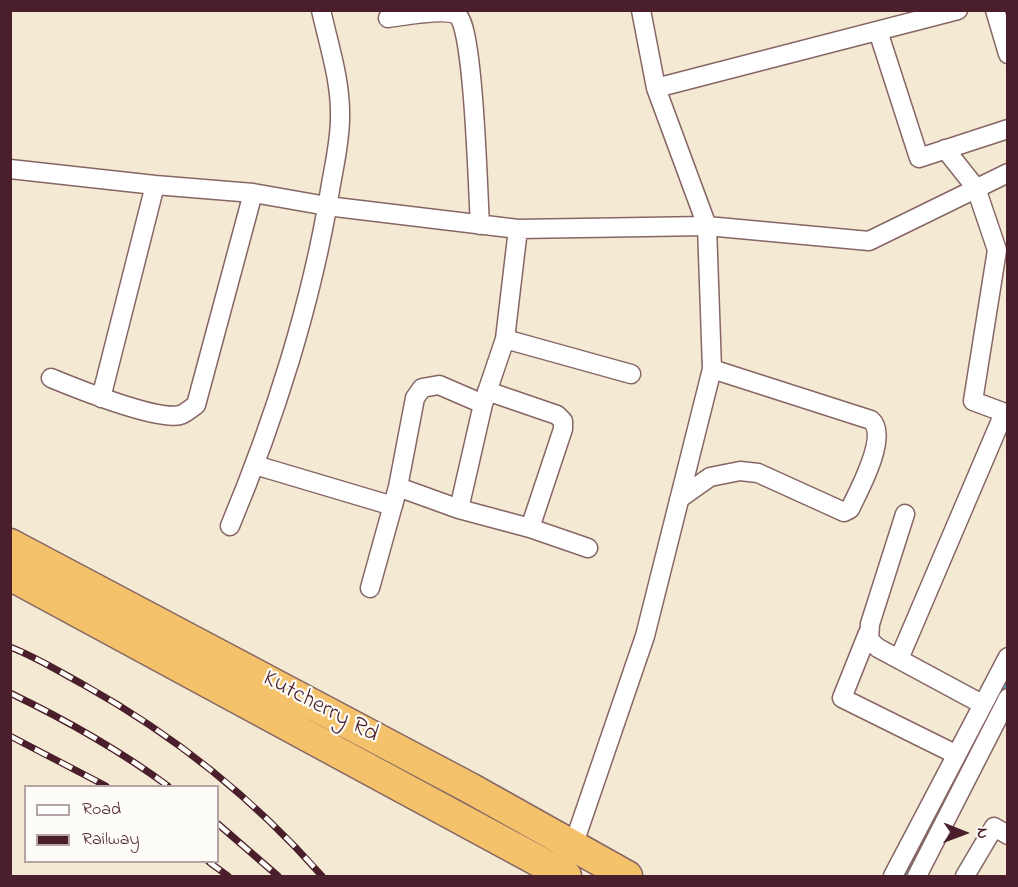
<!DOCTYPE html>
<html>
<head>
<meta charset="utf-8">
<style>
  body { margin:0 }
  #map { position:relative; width:1018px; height:887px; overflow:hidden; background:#f4e9d2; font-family:"Indie Flower",sans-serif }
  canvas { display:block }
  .frame { position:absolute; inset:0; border:12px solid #4a1f2b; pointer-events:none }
  .legend { position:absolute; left:24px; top:785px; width:195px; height:78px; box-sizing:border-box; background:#fdfcf7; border:2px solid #b5a4a5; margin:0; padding:8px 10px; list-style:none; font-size:18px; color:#4a1f2b }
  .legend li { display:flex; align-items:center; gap:12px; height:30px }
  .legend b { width:30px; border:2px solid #b5a4a5 }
  .north { position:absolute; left:934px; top:803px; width:60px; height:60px; -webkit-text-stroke:4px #fdfcf7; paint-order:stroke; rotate:91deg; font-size:16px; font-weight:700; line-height:24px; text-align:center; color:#4a1f2b }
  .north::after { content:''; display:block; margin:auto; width:21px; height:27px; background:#4a1f2b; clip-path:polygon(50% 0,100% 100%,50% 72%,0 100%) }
</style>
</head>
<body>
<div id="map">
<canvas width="1018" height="887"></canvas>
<div class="frame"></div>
<ul class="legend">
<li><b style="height:8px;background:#fff"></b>Road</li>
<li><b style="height:8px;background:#4a1f2b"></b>Railway</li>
</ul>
<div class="north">N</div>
</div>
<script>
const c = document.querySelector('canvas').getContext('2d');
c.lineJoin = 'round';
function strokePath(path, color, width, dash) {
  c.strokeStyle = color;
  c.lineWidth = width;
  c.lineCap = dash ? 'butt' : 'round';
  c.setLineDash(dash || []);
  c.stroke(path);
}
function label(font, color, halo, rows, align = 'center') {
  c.font = font + ' "Indie Flower",sans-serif';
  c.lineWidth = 4.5;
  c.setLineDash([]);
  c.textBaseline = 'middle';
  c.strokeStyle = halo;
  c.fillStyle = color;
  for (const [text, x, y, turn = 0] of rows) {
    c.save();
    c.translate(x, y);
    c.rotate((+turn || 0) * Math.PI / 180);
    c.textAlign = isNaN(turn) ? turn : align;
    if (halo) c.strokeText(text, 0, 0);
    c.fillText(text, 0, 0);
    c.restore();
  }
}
strokePath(new Path2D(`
  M997,700L1008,679
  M906,876L932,827`), '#58b3d6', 6);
const minor = new Path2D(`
  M641,10L656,88L707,226L869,241L1008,173
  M995,10L1008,54
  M388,18C403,16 445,8 457,15C474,24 478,197 480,225
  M878,31L919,158L1008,129
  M656,88L958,10
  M945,149L976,188L997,250L973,401L1008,414
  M10,169L155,185L253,193L327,206L518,229L707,226L712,369L645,636L573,846
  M505,339L631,374
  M51,378C75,388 157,421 180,415C185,414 191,408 196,405L253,193
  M487,391L557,415L563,421V429L530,528
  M101,398L155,185
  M255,465L393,506
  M398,487L459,509L483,404L505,339L518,229
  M679,499L710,477L740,471L758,473L844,512L850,509C859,490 889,436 871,420L712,369
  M459,509L530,528L588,548
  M905,514L870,624L869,640L878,648L982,704
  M230,526C274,421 312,302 330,190C334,166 340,142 340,118C341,81 329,46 321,10
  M370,588L398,487L415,398L422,388L439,385L483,404
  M868,633L842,698L955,754
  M899,659L1004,413
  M893,876L1008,657
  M917,876L1008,698
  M965,876L994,827L1008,835`);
const trunk = new Path2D(`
  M10,544L470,788L627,876
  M10,575L566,876`);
strokePath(minor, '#866665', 21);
strokePath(trunk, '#866665', 33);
strokePath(minor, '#fff', 18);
strokePath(trunk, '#f3c26a', 30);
const rail = new Path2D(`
  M10,647C36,657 60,672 84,685C174,735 254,799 322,876
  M10,693C66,720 119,750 168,786
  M10,736L106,786
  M218,824L278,876
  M209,862L228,876`);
strokePath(rail, '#4a1f2b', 7);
strokePath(rail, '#fdfcf7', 4.5, [14]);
label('24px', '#4a1f2b', '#fdfcf7', [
  ["Kutcherry Rd",320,708,28]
]);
</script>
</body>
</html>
